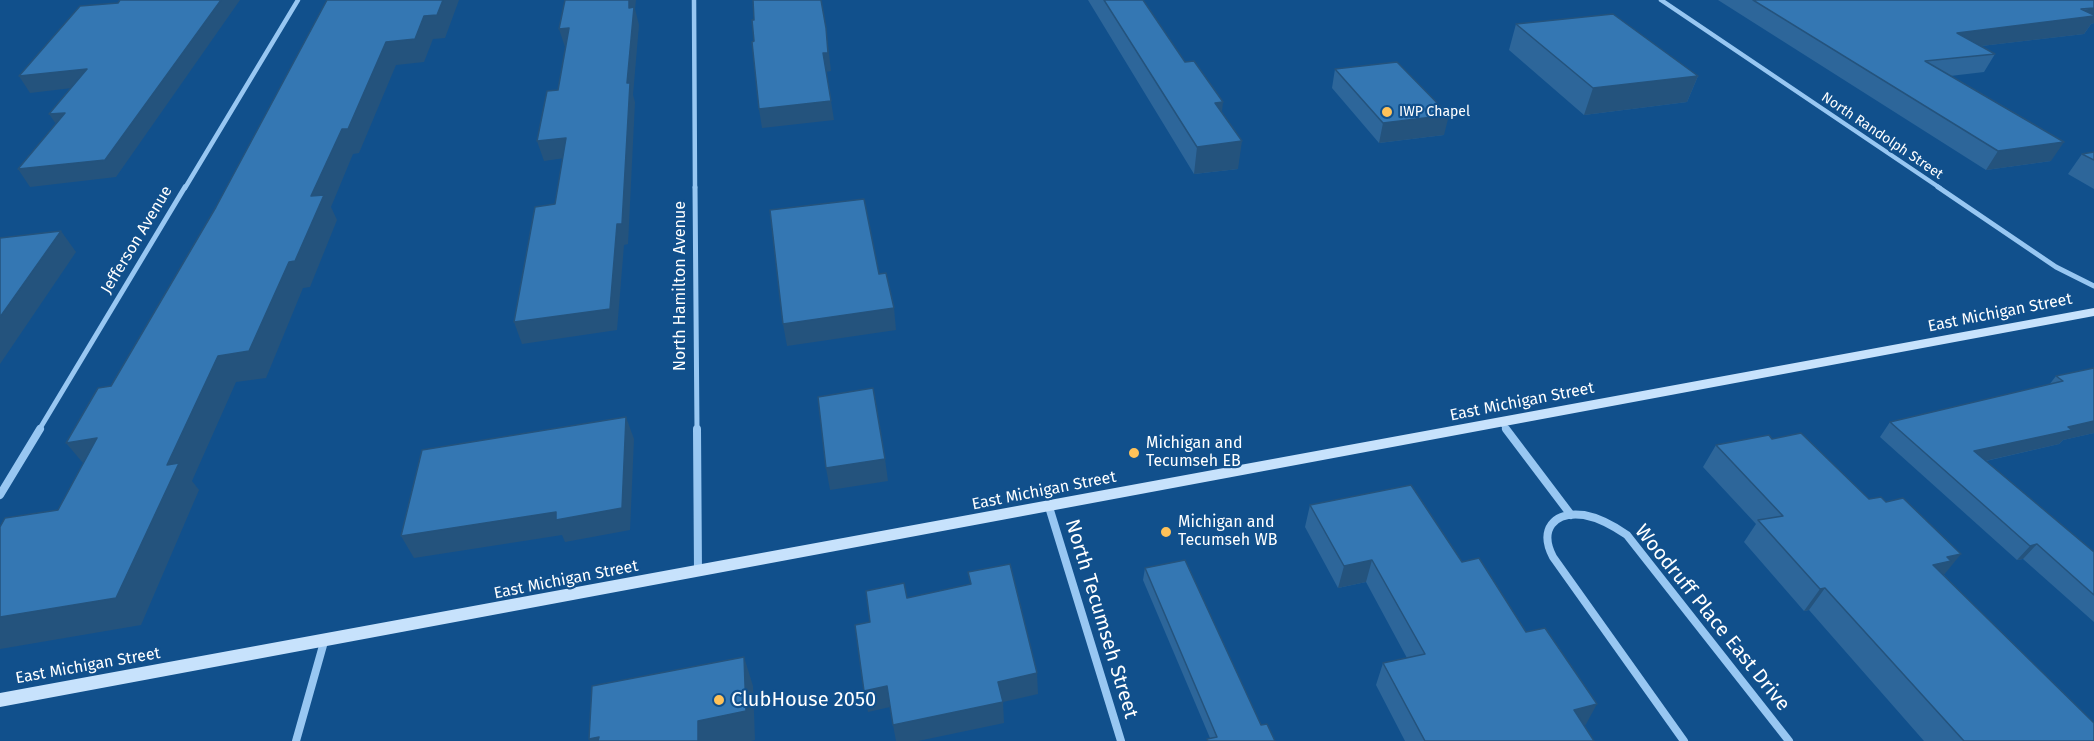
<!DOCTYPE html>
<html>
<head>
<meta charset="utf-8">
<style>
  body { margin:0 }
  canvas { display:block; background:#11508c }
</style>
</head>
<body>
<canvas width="2094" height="741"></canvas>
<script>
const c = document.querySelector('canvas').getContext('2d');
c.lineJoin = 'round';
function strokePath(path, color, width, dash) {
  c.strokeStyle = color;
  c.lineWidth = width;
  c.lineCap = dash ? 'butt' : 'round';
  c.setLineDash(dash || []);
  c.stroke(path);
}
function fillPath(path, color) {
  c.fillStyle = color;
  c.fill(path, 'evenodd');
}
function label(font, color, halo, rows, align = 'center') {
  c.font = font + ' "Fira Sans",sans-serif';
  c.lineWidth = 4.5;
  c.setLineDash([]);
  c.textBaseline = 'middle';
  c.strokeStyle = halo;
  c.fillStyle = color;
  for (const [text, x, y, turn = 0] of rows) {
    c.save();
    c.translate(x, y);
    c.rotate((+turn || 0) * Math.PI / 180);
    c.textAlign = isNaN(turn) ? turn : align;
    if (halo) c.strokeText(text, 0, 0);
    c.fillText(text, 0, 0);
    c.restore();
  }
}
strokePath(new Path2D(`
  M694,0L695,188
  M1661,0L1940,188
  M185,188L298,0`), '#98c7f2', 4.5);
strokePath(new Path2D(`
  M695,187L697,430
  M1938,187L2056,267L2094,286
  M1501,422L1507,430
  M39,430L185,187`), '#98c7f2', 5);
strokePath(new Path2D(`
  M697,429L698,572
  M1506,429L1571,515
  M0,495L40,429
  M1049,507L1121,741
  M296,741L324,642
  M1684,741L1553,557C1539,530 1553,511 1584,515C1600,518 1614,526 1627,535L1789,741`), '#98c7f2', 8);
fillPath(new Path2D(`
  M2094,308V316L0,707V693Z`), '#c7e2fc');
fillPath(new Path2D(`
  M1088,0H1143L1185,62L1222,113L1238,169L1194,174Z
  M1718,0H2094V23L2091,24L2084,34L1981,46L1995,54L1984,72L1950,76L2051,161L1986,170Z
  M1516,24L1698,76L1687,102L1584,115L1509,50Z
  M1335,69L1444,135L1379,143L1332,88Z
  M2094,152V189L2068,174L2082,154Z
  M2094,368V433L2063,440L2059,444L1986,461L2094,552V622L2023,559L2017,560L1880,437L1890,422L2049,385L2056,376Z
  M1772,439L1944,575L2094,741H1924L1809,610L1804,611L1744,542L1756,524L1703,467L1716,445Z
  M1310,505L1458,558L1584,726L1594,741H1405L1376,685L1383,663L1407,658L1366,582L1338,588L1305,527Z
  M1145,568L1261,725L1275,741H1207V739L1210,738L1143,580Z`), '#2d669a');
fillPath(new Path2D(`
  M221,0H240L116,177L30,187L18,169Z
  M443,0H459L445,38L433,39L424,62L396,65L359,153L353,154L331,207L337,220L310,287L303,288L266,378L236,382L192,481L199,490L141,625L0,649V617L167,465L218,356L342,129L386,42L424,16Z
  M629,0H636L635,9L639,25L633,95L635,102L628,244L624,245L617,330L522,344L514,322L627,83Z
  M2094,8V23L2091,24L2084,34L1947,50L1957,33Z
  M569,28L575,46L565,47L559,29Z
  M826,28L831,71L825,72L823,53Z
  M87,69L97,85L30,93L19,76Z
  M1698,76L1687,102L1584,115L1593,88Z
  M831,101L834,120L762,128L759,109Z
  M1223,102L1220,129L1215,103Z
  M65,113L61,131L49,114Z
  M1449,115L1444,135L1379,143L1383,123Z
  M566,138L572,157L544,161L537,141Z
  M1242,141L1238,169L1194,174L1197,147Z
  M2064,142L2051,161L1986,170L1998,151Z
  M61,231L76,252L0,364V317Z
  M894,308L896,330L787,346L783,324Z
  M626,417L634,439L630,530L565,542L562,535L414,558L401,536L556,512Z
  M2094,421V433L2063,440L2059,444L1963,466L1974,451L2068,427Z
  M97,438L89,470L66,443Z
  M885,459L888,481L830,490L826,468Z
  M2037,544L2023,559L2017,560L2030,546Z
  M1961,554L1943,576L1933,565L1947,557Z
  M1372,560L1366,582L1338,588L1344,566Z
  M1825,588L1809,610L1804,611L1820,589Z
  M744,657L753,686L755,740L751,741H698V721Z
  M1037,673L1038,694L1003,702L1004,723L918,741H896L893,725L998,682Z
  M887,686L890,707L868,712L864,691Z
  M1597,704L1585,726L1574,710Z
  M599,737L601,741H590L589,739Z`), '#24537d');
const building = new Path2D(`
  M120,0H221L105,160L18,169L65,113L49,114L87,69L19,76L80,6L118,3Z
  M327,0H443L437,15L424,16L415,39L386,42L348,129H342L311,196L324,195L295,261L289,262L249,351L218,356L167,465L179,463L116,598L0,617V527L5,518L58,510L97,438L66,443L98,388L111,386L216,207Z
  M565,0H629V8L634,7L627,83H630L622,224H617L610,309L514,322L535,207L555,204L566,138L537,141L547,91L558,90L569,28L559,29Z
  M753,0H821L826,28L828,53H823L831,101L759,109L752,42L754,41L752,20H754Z
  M1104,0H1143L1185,62L1194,61L1223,102L1215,103L1242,141L1197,147Z
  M1753,0H2094V8L2081,9L2094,15V16L1957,33L1995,54L1925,61L2064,142L1998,151Z
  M1613,14L1698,76L1593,88L1516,24Z
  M1397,62L1449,115L1383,123L1335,69Z
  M2094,152V160L2082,154Z
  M864,199L879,274L886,273L894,308L783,324L770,210Z
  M61,231L0,317V238Z
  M2094,368V421L2068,427L2072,430L1974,451L2094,552V595L2037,544L2030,546L1890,422L2063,381L2056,376Z
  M873,388L885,459L826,468L818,397Z
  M626,417L622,508L556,520V512L401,536L422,450Z
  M1801,433L1869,499L1881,497L1886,502L1903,498L1961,554L1947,557L1951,561L1933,565L2094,723V741H1964L1825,588L1820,589L1758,520L1783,516L1716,445L1769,435L1772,439Z
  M1411,485L1462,562L1479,558L1526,632L1545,628L1597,704L1574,710L1594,741H1425L1383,663L1425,654L1372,560L1344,566L1310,505Z
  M1185,560L1261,725L1267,724L1275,741H1208L1207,739L1217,737L1145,568Z
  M1010,564L1037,673L998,682L1003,702L893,725L887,686L864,691L855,625L870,622L866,591L904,583L907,598L971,584L968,572Z
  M744,657L746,711L698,721V741H598L599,737L589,739L592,686Z`);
fillPath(building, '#3477b3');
strokePath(building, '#24537d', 1.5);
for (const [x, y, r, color] of [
  [1387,112,6,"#ffc259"],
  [1134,453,6,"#ffc259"],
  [1166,532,6,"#ffc259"],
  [719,700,6,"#ffc259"]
]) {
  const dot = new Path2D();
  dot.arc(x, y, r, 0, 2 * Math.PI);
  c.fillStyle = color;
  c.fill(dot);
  strokePath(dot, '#11508c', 2);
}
label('14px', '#fff', '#11508c', [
  ["IWP Chapel",1399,112]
], 'left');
label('14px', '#fff', '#11508c', [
  ["North Randolph Street",1882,136,34]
]);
label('16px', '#fff', '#11508c', [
  ["Jefferson Avenue",137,240,-59],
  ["North Hamilton Avenue",681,286,-90],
  ["East Michigan Street",2000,313,-11],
  ["East Michigan Street",1522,402,-11],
  ["East Michigan Street",1044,491,-11],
  ["East Michigan Street",566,580,-11],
  ["East Michigan Street",88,666,-10]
]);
label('16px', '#fff', '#11508c', [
  ["Michigan and",1146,444],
  ["Tecumseh EB",1146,462],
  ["Michigan and",1178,523],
  ["Tecumseh WB",1178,541]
], 'left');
label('20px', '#fff', '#11508c', [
  ["Woodruff Place East Drive",1712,618,51],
  ["North Tecumseh Street",1101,619,73]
]);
label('20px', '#fff', '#11508c', [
  ["ClubHouse 2050",731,700]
], 'left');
</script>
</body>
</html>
